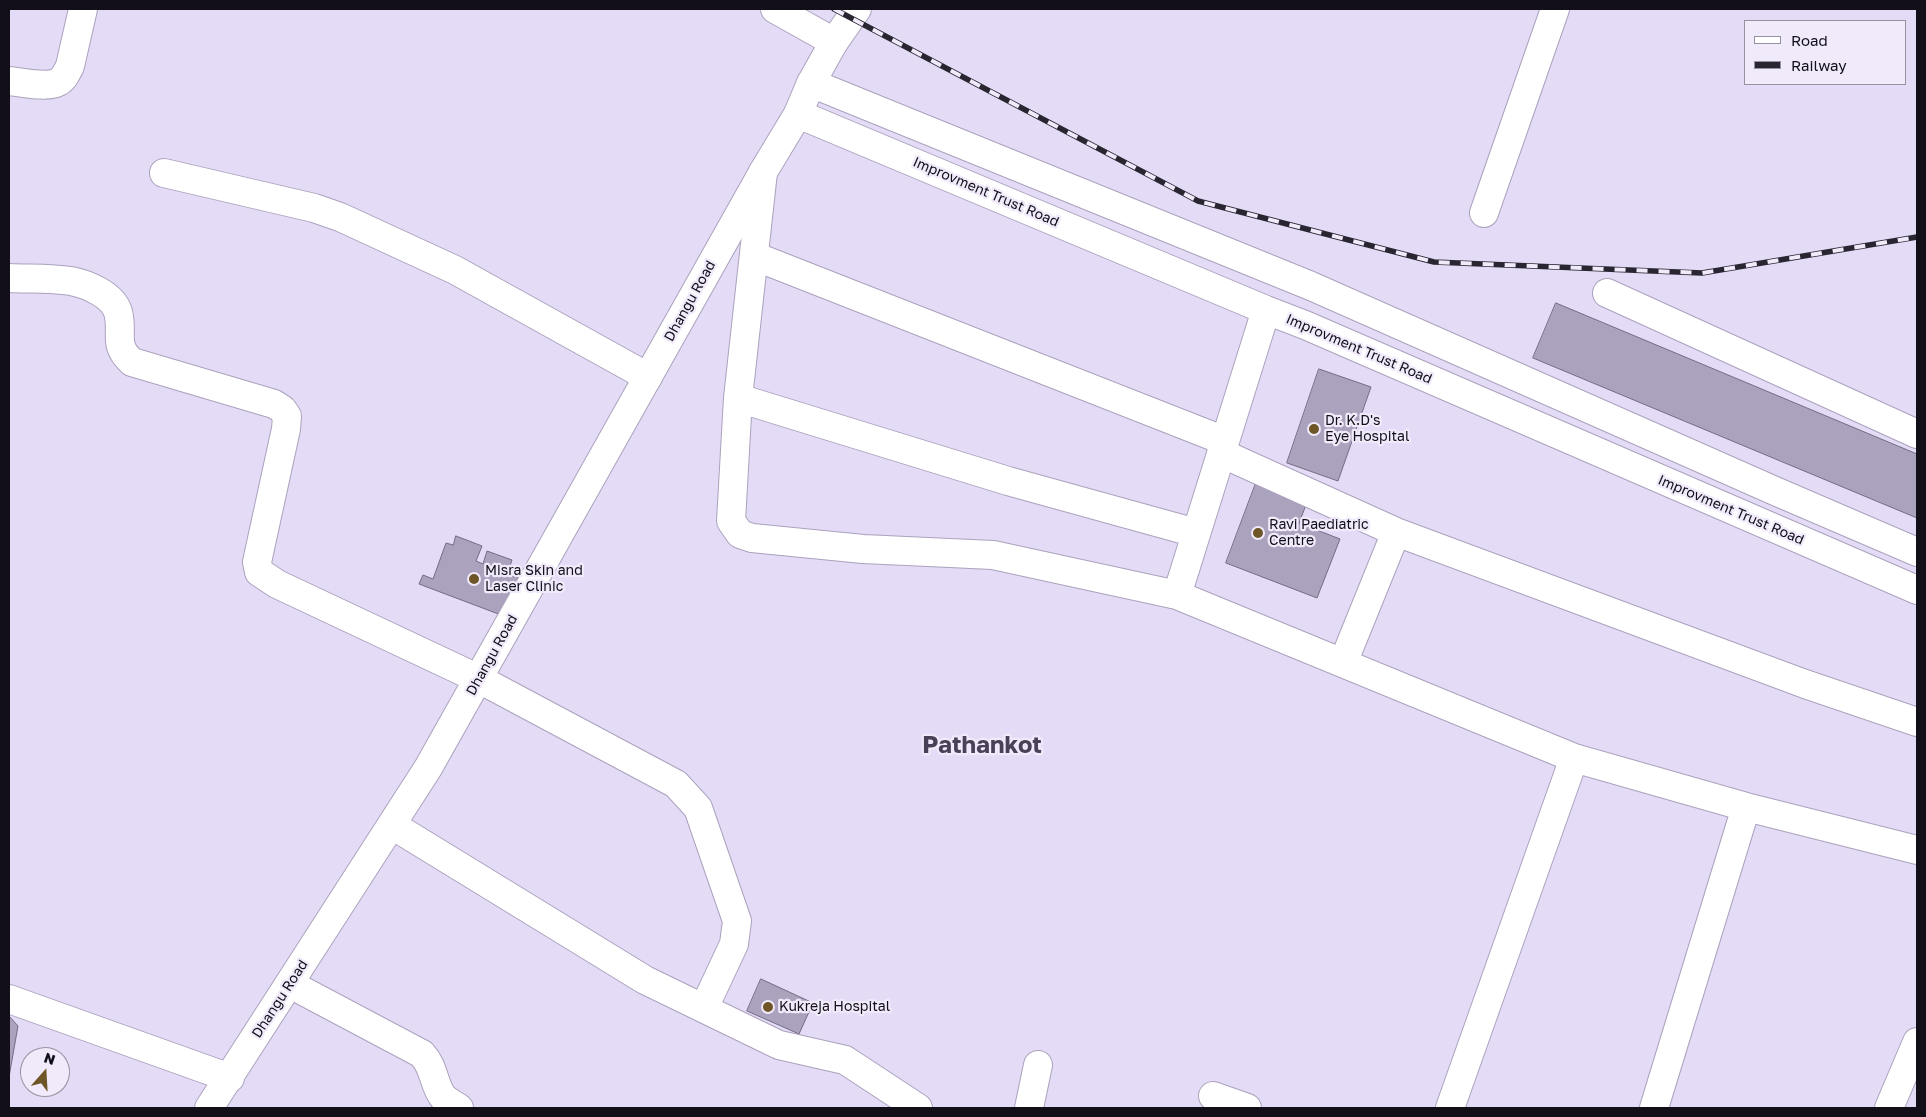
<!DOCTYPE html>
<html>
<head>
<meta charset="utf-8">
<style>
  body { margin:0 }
  #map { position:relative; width:1926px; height:1117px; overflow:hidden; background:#e4dbf7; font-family:"Golos Text",sans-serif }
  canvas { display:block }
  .frame { position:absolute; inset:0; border:10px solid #120f18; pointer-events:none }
  .legend { position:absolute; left:1744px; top:20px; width:162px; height:65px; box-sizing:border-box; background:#f0eafb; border:1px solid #9792a0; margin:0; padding:6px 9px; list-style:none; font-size:15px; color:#120f18 }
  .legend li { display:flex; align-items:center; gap:10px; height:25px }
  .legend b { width:25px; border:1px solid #9792a0 }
  .north { position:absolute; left:20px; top:1047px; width:50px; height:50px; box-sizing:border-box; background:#f0eafb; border:1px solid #9792a0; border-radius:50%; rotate:19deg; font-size:14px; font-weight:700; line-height:20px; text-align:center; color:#120f18 }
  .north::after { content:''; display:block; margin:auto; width:18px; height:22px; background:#6f5627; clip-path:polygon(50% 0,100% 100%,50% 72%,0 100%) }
</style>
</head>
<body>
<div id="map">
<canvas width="1926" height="1117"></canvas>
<div class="frame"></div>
<ul class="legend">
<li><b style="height:6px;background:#fff"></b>Road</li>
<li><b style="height:6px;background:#2a2631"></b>Railway</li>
</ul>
<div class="north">N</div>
</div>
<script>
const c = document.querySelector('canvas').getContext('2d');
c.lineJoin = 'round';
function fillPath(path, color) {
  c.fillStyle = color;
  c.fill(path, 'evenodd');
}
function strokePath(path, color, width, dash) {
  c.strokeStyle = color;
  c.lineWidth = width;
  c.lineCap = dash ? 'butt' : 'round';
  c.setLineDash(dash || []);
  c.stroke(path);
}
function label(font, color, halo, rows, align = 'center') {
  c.font = font + ' "Golos Text",sans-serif';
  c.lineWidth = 4.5;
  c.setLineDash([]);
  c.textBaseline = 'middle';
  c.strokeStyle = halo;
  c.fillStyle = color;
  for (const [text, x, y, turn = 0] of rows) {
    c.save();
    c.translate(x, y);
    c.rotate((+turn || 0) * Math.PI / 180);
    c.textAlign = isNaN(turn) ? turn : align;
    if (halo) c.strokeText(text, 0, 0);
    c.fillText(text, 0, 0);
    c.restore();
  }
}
const building = new Path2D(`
  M1556,303L1917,454V518L1533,358Z
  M1319,369L1371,387L1338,481L1287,463Z
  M1259,475L1306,505L1299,523L1340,539L1317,598L1226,563Z
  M456,536L482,546L476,561L483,564L487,551L512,560L507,574L524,580L509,618L419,584L423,575L433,579L446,543L453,545Z
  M761,979L813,1003L799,1034L747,1011Z
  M9,1016L18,1026L9,1077Z`);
fillPath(building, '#aba2bd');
strokePath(building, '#746b84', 1);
const minor = new Path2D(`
  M775,9L834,42
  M9,81C21,82 47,88 58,82C64,79 67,72 70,66L83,9
  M811,83L1311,286L1775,491L1917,552
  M798,114L1266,310L1305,325L1917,590
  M763,172L738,398L731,521L740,534L752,538L863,549L993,555L1177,595L1574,758L1746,807L1917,850
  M164,173L314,208L340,217L455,270L648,377
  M1484,213L1555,9
  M754,256L1225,441
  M9,278C29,279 51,278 71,281C87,284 113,295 118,312C124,334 112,344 132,362L274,404L282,409L287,416L286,429L257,562L259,572L277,584L479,679L676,784L698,808L737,921L734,944L704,1008
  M1607,293L1917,434
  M738,398L1008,481L1196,533
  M1221,453L1396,532L1805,684L1917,722
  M1177,595L1266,310
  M1343,663L1396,532
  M392,825L645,980L779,1045L845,1060L918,1108
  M290,984L422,1054C435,1068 433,1084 443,1097C447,1101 454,1105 459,1108
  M9,999L230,1078
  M1213,1096L1247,1108
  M1029,1108L1038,1065
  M1450,1108L1574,758
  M1654,1108L1746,807
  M1889,1108L1917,1042`);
const tertiary = new Path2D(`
  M209,1108L428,768L763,172L798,114L811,83L834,42L857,9`);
strokePath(minor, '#aba2bd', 30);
strokePath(tertiary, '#aba2bd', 30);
strokePath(minor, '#fff', 28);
strokePath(tertiary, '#fff', 28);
const rail = new Path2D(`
  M834,9L1198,201L1434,262L1702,273L1917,237`);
strokePath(rail, '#2a2631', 5.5);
strokePath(rail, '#f0eafb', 4, [11]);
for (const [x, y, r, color] of [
  [1314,429,6,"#6f5627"],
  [1258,533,6,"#6f5627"],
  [474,579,6,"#6f5627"],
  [768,1007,6,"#6f5627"]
]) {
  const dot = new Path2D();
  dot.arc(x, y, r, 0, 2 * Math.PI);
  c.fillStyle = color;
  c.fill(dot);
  strokePath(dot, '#f0eafb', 2);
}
label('14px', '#120f18', '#f0eafb', [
  ["Improvment Trust Road",986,192,23],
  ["Dhangu Road",690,301,-61],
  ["Improvment Trust Road",1359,349,23],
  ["Improvment Trust Road",1731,510,23],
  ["Dhangu Road",492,655,-61],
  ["Dhangu Road",280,999,-57]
]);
label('14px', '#120f18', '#f0eafb', [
  ["Dr. K.D's",1325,421],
  ["Eye Hospital",1325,437],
  ["Ravi Paediatric",1269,525],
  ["Centre",1269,541],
  ["Misra Skin and",485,571],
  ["Laser Clinic",485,587],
  ["Kukreja Hospital",779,1007]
], 'left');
label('bold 24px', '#4a4158', '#f0eafb', [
  ["Pathankot",982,745]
]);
</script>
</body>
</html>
